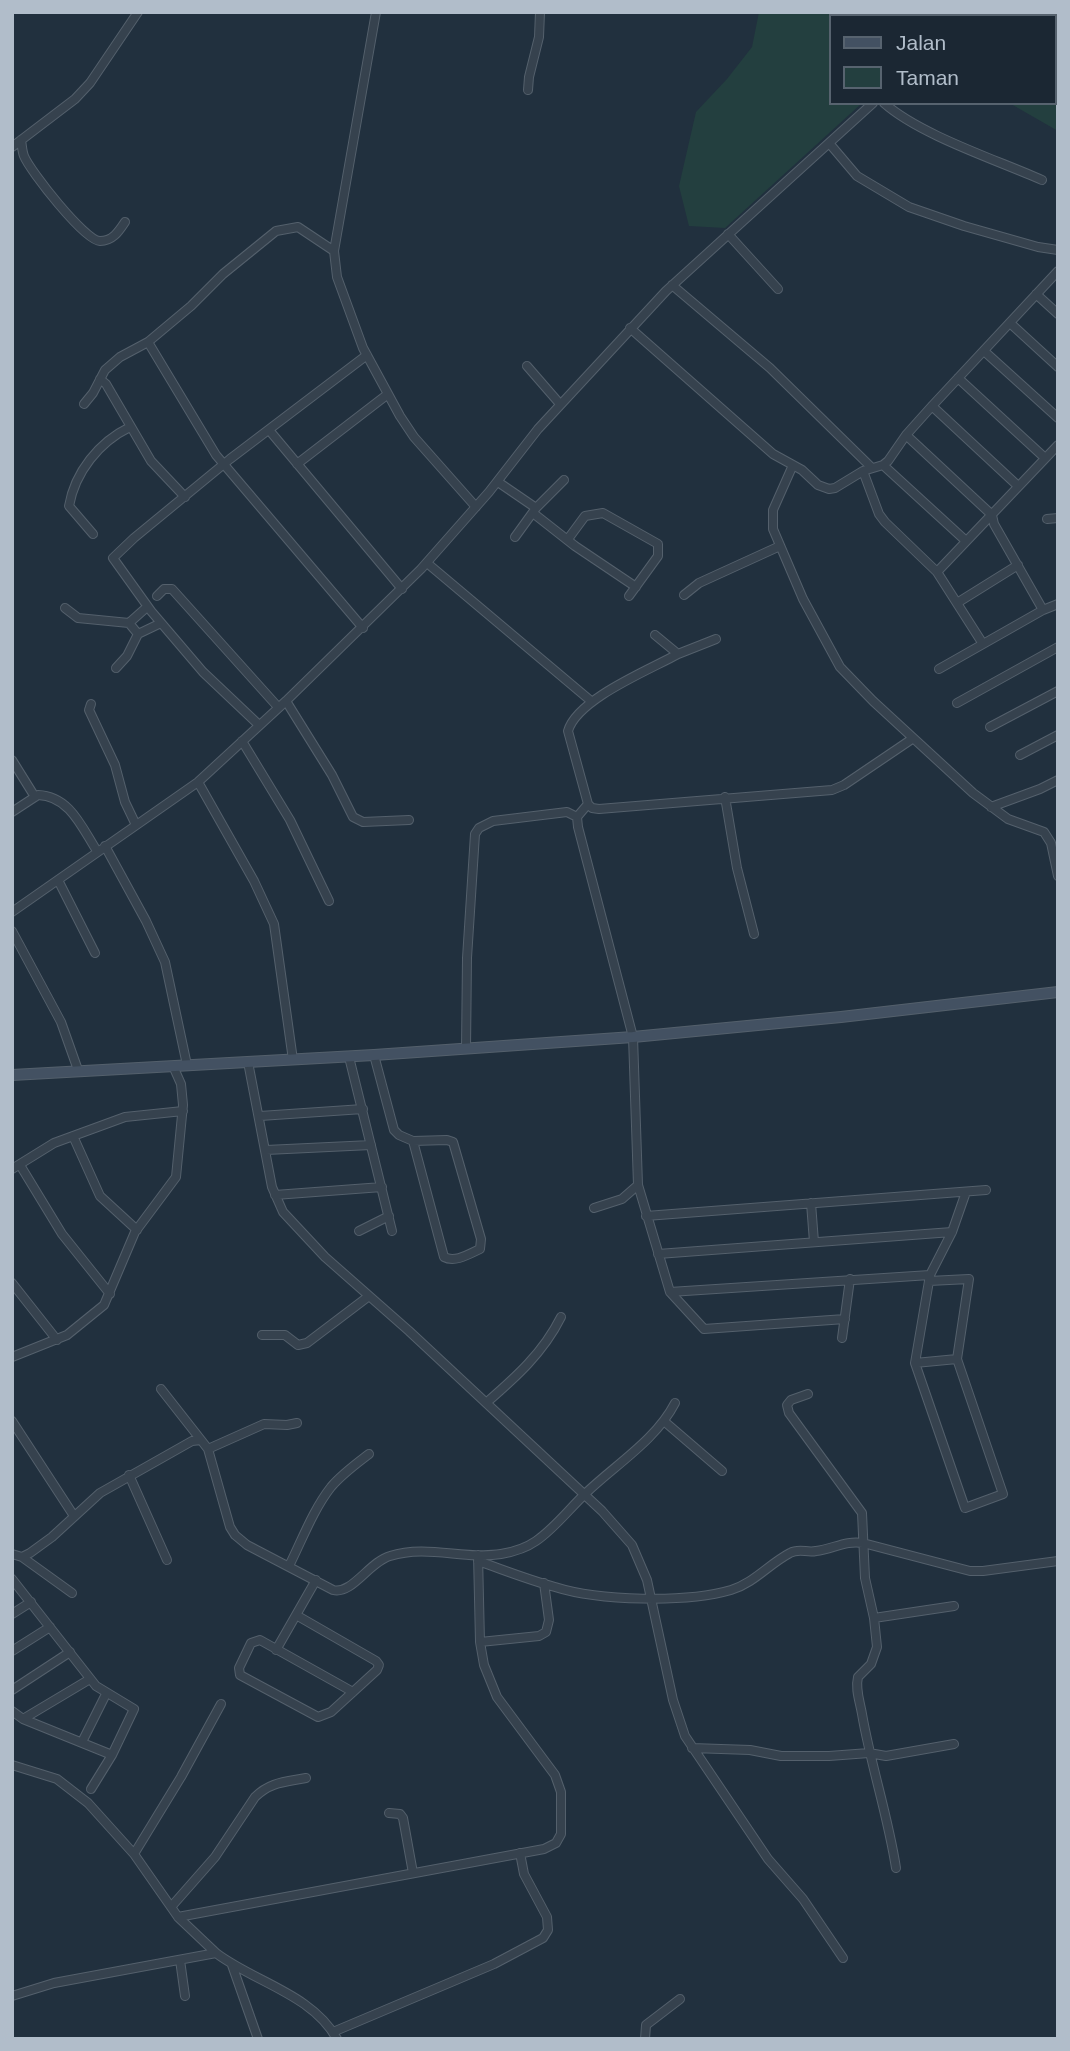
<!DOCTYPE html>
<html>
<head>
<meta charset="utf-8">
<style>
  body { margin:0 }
  #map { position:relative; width:1070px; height:2051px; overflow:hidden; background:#21303e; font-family:Helvetica,sans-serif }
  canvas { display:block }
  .frame { position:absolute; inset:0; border:14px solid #b1bdca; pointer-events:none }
  .legend { position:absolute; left:829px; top:14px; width:228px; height:91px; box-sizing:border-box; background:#1b2733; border:2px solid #57636f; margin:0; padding:9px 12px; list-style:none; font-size:21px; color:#b1bdca }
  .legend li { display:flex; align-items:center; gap:14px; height:35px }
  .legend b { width:35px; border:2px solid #57636f }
</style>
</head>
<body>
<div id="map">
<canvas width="1070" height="2051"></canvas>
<div class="frame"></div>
<ul class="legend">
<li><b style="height:9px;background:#435162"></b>Jalan</li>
<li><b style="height:19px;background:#233f3f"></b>Taman</li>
</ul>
</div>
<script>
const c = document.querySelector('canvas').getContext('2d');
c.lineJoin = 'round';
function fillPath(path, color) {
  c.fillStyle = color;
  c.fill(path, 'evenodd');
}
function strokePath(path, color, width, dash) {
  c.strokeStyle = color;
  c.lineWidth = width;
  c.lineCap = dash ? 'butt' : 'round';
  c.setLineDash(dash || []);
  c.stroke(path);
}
fillPath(new Path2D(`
  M759,12H961L957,16H830V103H862L725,228L689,226L679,186L696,112L727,79L752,47Z
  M1003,12H1058V45L1054,43V16H1009Z
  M1058,93V131L1011,104L1054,103V96Z`), '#233f3f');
const street = new Path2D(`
  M376,12L334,251L337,277L363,348L400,416L414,437L476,507
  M987,12L991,16
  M969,16L973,12
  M1054,62L1058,65
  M528,90L529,77L539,37L540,12
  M884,103C920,135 997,160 1042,180
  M21,140C22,145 22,151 24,156C30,171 85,241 100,241C113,241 119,231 125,222
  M829,143L857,176L909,207L964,226L1038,247L1058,250
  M12,147L75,99L90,83L138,12
  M728,234L778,289
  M672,285L770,368L871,467
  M1036,294L1058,314
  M1010,323L1058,367
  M630,328L773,454L802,470L818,485L829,489L835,488L863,471L883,465L888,461L906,435L932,406L1058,271
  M148,342L216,455L363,628
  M984,351L1058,418
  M527,366L560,404
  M958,378L1045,458
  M100,379L106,384L151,461L185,497
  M84,404L93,393L105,370L120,357L148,342L191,306L223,274L276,231L298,227L334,251
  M932,406L1018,486
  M269,430L402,589
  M906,435L992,515L994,524L1043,610L1058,604
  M297,464L388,394
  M793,465L773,510V529L803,599L840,667L873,701L973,793L1008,819L1044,832L1051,843L1058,876
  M883,465L966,541
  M863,471L879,514L885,522L937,572L983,644
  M498,482L536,508
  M533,513L575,546L636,587
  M1047,519L1058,518
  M93,534L69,506C75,472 99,442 130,427
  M515,537L536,508L564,480
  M568,539L585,516L603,513L658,544V556L629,596
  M427,563L591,701
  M937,572L1058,445
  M684,595L699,583L780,546
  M157,596L164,589H172L278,707
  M957,603L1018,565
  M65,608L78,618L129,623L138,634L161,623
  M129,623L147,607
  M678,654L716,639
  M116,668L127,656L138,634
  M939,669L1043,610
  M286,701L332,775L353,817L363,822L409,820
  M957,703L1058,647
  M91,704L89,710L115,765L125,802L136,825
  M259,725L203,672L151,611L113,558L134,538L230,459L367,355
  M990,727L1058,691
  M242,741L290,820L329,901
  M1020,755L1058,735
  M12,760L35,797
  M198,782L254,881L274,924L293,1060
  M725,797L737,868L754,934
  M588,804L577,817L578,827L633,1037L638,1185L670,1292L704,1329L845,1319
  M588,804L592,808L599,809L832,790L844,785L912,739
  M588,804L568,731C577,699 649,670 678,654L655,635
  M991,807L1040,789L1058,780
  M12,812L38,795C70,796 82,828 97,851
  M105,846L146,921L165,962L187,1065
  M58,880L95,953
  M12,912L198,782L286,701L421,569L489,492L538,429L666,291L873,103
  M12,931L61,1022L78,1070
  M466,1049L467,958L475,834L479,828L493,821L567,812L577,817
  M374,1055L394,1130L399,1135L413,1141L444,1257C455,1263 469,1254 480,1249L481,1239L453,1142L447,1140L413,1141
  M349,1057L392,1231
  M248,1062L272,1187L283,1212L325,1257L409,1331L602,1511L632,1545L647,1580L673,1700L685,1736L768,1859L803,1899L843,1958
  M260,1116L363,1109
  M73,1136L100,1196L137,1230
  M266,1150L371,1145
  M20,1165L62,1234L110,1294
  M12,1169L54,1143L125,1117L183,1111
  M275,1195L382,1187
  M811,1203L814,1242
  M594,1208L622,1199L638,1185
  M646,1216L986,1190
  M359,1231L389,1216
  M658,1254L952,1232
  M929,1281L969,1279L957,1359L1003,1494L965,1508L915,1363L929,1281L930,1275L952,1232L966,1192
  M12,1283L57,1340
  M670,1292L930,1275
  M262,1335H285L298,1345L307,1343L369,1296
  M842,1338L850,1279
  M12,1357L67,1335L104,1305L135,1232L176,1177L183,1105L181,1084L173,1066
  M915,1363L957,1359
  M161,1389L201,1440
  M808,1394L791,1400L787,1405L789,1413L862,1513L865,1578L874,1618L877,1647L871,1664L858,1677C855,1689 860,1702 862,1714C871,1766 888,1816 896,1868
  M486,1403C516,1377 543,1353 561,1317
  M12,1421L74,1516
  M665,1422L722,1471
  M208,1449L264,1424L287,1425L297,1423
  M129,1475L167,1560
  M12,1554L22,1557L30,1553L52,1537L100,1493L192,1441L201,1440L208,1449L230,1527L235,1535L247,1545L333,1590C352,1595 369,1562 390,1556C427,1544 464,1560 501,1554C513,1552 526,1548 536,1541C555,1528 569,1509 586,1493C615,1465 656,1440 675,1403
  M22,1557L72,1593
  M478,1561C504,1570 529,1580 555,1587C599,1601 686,1603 731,1590C754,1583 769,1564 790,1553C799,1548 807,1553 816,1551C833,1549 846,1540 863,1543L970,1571H983L1058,1561
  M289,1566C302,1540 313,1510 331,1487C342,1474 356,1464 369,1454
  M12,1579L96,1686L134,1709L112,1755L91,1789
  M12,1614L31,1602
  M296,1615L376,1661L379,1665L377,1670L331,1712L318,1717L240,1675L239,1668L251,1643L260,1640L353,1692
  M874,1618L954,1606
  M480,1642L539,1636L546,1632L549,1620L544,1583
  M276,1650L316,1580
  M12,1651L50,1627
  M12,1690L70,1652
  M12,1711L23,1719L112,1755
  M23,1719L90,1679
  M82,1742L106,1694
  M692,1748L750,1750L781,1756H829L869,1753L886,1756L954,1744
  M12,1765L57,1779L88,1803L134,1854L178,1917L216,1953
  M389,1813L400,1814L403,1818L413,1873
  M134,1854L181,1777L221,1704
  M171,1907L215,1857L255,1797C270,1782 285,1782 306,1778
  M178,1917L544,1849L556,1843L561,1834V1792L555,1775L497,1697L484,1665L480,1642L478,1555
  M180,1960L185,1996
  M232,1965L258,2039
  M12,1996L54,1983L216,1953C254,1982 312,1994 337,2039
  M333,2032L494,1964L543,1938L548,1930L547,1917L524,1874L520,1853
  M645,2039L646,2025L680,1999`);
const secondary = new Path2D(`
  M12,1075L374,1055L633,1037L841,1017L1058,992`);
strokePath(street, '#54606c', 10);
strokePath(secondary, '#54606c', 12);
strokePath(street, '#36424e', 8);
strokePath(secondary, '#435162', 10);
</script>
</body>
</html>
